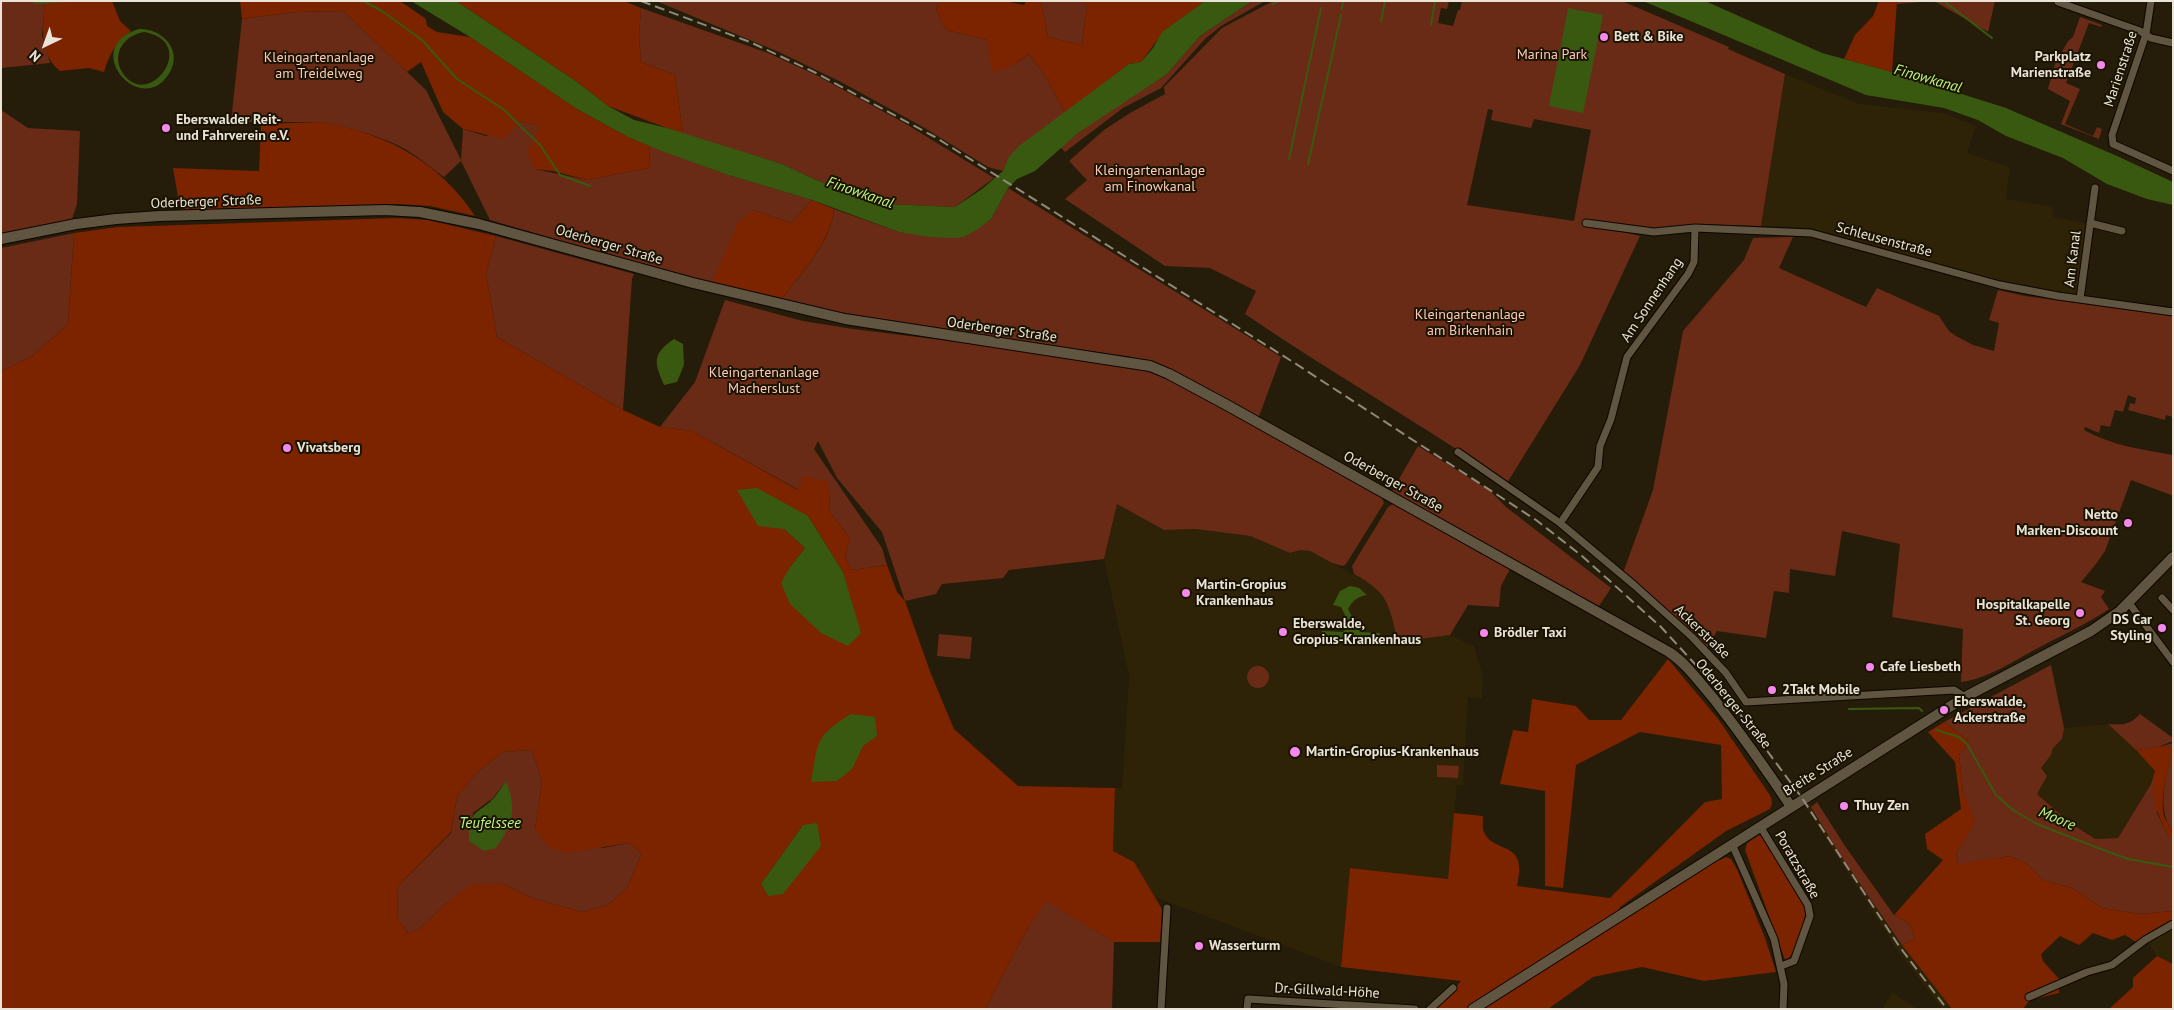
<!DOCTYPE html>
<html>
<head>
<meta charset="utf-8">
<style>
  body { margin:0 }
  #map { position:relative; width:2174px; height:1010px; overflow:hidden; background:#251c09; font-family:"PT Sans",sans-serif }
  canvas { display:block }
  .frame { position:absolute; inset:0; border:2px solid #e9e3d8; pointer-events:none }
  .north { position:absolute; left:20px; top:20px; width:50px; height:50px; -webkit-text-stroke:4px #1b1302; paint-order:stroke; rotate:222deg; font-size:14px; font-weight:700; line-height:20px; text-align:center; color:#e9e3d8 }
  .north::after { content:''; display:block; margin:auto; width:18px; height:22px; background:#e9e3d8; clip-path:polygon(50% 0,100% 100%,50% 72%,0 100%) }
</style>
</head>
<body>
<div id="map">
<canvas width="2174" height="1010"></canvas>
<div class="frame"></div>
<div class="north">N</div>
</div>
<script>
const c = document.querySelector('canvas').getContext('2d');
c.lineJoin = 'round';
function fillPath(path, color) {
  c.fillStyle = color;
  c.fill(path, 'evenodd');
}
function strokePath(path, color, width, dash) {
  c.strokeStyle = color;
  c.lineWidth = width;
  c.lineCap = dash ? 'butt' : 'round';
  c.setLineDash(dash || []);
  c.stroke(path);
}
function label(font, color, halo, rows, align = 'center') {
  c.font = font + ' "PT Sans",sans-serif';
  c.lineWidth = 4;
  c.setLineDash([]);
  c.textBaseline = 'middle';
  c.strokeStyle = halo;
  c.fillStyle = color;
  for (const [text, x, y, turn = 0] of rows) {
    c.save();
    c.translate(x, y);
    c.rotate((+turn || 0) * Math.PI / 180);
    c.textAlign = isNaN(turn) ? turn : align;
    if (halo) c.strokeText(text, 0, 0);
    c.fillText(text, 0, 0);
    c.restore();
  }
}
fillPath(new Path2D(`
  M1785,74L1860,104L1943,113L1976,126L1967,153L2010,167L2006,199L2052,207L2054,217L2088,224L2079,296L2000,284L1874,245L1809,228L1761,226Z
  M1117,504L1164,530L1196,529L1250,536L1290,553L1300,550L1310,551L1373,585L1390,606L1398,642L1450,635L1474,646L1483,677L1482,698L1468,697L1463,785H1457L1448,879L1350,868L1341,967L1155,897L1134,862L1113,851L1115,788H1122L1129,676L1104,559Z
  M2108,724L2136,750L2155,771L2151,784L2118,838L2095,839L2069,822L2036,794L2047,776L2041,768L2051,755L2053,748L2062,739L2064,728Z
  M1797,785L1862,887L1902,945L1952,1009H1942L1896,948L1793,787Z
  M2173,928V964L2157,956L2148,943Z
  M1892,992L1917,1009H1882Z`), '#2e2207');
fillPath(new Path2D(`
  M1,1H45L42,36L50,63L1,68Z
  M656,1H940L936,9L946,30L987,40L1013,65L1029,54L1044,74L1065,113C1041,131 1016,144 1003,171L988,167L923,127L841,82L779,52Z
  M1041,1H1079L1087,5L1082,45L1048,37Z
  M1252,1H1265L1221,26L1205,39L1161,88L1123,108L1065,152L1060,147L1102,115L1167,74L1200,36Z
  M1273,1H1449L1447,9L1441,8L1438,23L1453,26L1458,10H1460L1462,1H1622L1729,47L1728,49L1785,74L1761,226L1696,224L1653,230L1597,226L1640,236L1580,365L1507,483C1422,424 1331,373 1245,314L1256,291L1210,268L1165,266L1065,199L1087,180L1069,161L1104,130L1130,113L1165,94L1164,87L1222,28ZM1488,109L1493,110L1491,120L1531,128L1534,119L1591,130L1574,221L1467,205Z
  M1897,1H1995L1988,32L1934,1L1897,4Z
  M641,8L768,53L816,75L906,124L994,178L955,207L887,204L869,200L816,180L782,164L683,134L675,75L641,62L639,35Z
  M343,11L426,90L461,160L463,129L486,136L520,121L541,126L535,169L587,180L649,168L650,146L725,174L812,200L791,223L753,210L711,285L490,220L461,161L444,177C431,168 419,157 405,149C381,136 348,127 320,122H231L242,19L295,12Z
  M2080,17L2102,25L2101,27L2089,23L2066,83L2080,89L2065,124L2093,136L2097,127L2102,129L2099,139L2061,124L2070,101L2048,89L2055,64L2068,41L2073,37Z
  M1,110L28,128L80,131L77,204L72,219L1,234Z
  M1008,188L1281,357L1258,419L1151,364L1132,357L846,316L780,301C799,277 832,241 834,209L899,232L964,237L991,219Z
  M74,233L68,324L32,356L1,371V248Z
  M496,236L634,274L632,279L623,410L497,337L486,274Z
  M1793,237L1779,268L1866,307L1877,288L1939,316L1949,331L1956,336L1973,345L1994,351L1999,323L1989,320L1998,290L2025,296L2173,316V417L2166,415L2165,420L2128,410L2130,403L2135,404L2136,398L2128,395L2123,412L2115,410L2110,427L2101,425L2099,433L2085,427L2084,430C2111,445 2142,450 2173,455V494L2171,495L2131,480L2105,551L2096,564L2081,582L2105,591L2101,597L2109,609C2087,624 2062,635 2038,648C2015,660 1988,679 1961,682L1963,629L1892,617L1900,544L1842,531L1835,576L1790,569L1789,593L1774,591L1766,638L1717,631L1707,649L1623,573L1653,490L1683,331L1744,260L1753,238Z
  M725,300L803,321L853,329L998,347L1149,370L1171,378L1380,493L1384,503L1346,564L1343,566L1332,563L1310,551L1300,550L1290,553L1250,536L1196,529L1164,530L1117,504L1104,559L1009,570L1003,578L942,584L936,594L905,601L882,532L837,478L818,441L814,449L882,548L887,565L851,570L845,556L850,538L829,511L830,495L799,490L692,431L660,427L695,382Z
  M1418,446L1489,490L1506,507L1611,588L1599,606L1391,493Z
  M1393,504H1397L1511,567L1501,586L1499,607L1468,605L1450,635L1398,642C1389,605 1389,593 1354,574L1352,566L1388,507Z
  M939,634L972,637L970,659L937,656Z
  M2051,665L2064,728L2062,739L2053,748L2051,755L2041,768L2047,776L2037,794L2069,822L2095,839L2118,838L2151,784L2155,771L2163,754L2157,813L2169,837H2173V911L2140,914L2102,908L2072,888L2043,880L2026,863L2009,856L1958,865L1956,854L1974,822L1963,791L1959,755L1969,741L1944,722Z
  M1247 677a11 11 0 1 1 22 0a11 11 0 1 1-22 0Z
  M2140,714L2173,738V741L2158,747L2136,750L2108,724C2123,725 2130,725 2140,714Z
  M2173,743V832C2155,809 2167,775 2172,748L2162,746Z
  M532,750L542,781L535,829L603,848L629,843L642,853L627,888L608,905L582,912L532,898L501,883L449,901L419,929L408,933L398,919L397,887L451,833L457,797L476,773L503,752ZM506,781L469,841L473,813L493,798Z
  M1437,765L1459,766L1458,778L1437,777Z
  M1817,802L1845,846L1894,915L1910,924L1915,939L1902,945L1839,853L1811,807Z
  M1046,900L1114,942L1112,1009H985L1026,931Z`), '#692b16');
fillPath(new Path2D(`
  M45,1H112L120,21L131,31C116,42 109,55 104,72L89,68L60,71C38,53 43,27 45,1Z
  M240,1H400L426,19L427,26L437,32L470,37L577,109L628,137L650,146L649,168L587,180L553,171L535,169L527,152L540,126L520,121L504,139L463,129L443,112L421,62L407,72L343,11L295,12L242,19Z
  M456,1H624L641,8L639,35L641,62L675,75L683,134L608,106L577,82Z
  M940,1H1004L1024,5L1026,1H1041L1048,37L1082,45L1087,5L1079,1H1205L1164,31L1141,62L1129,64L1065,113L1044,74L1029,54L1013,65L992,73L987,40L946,30L936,9Z
  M1879,1H1897L1892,72L1844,59L1855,35L1873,16Z
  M320,122C384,132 439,161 475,216L430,206L398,204L183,210L179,203L173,168L259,171L261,124Z
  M812,200L834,209C832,240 799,277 780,301L711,285L738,222L753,210L791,223Z
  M396,218L428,220L496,236L486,274L497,337L623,410L660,427L692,431L798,490L803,476L827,481L830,495L829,511L850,538L845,556L851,570L887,565L897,592L905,601L931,674L954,729L1018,786L1115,788L1113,851L1134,862L1162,909L1160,942H1114L1046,901L1026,931L985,1009H1V371L32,356L68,324L74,233L118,227ZM808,516L843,572L850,601L790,567L805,548L784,529ZM532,750L542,781L535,829L547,846L566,853L629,843L642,853L627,888L608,905L582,912L532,898L501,883L470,885L449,901L419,929L408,933L398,919L397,887L451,832L457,797L476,773L503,752ZM803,825L768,896L761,884Z
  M1668,659L1719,720L1771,797L1772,803L1770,809L1726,831L1620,907L1618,913L1467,1009H1436L1461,981L1341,967L1350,868L1448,879L1454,813L1483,816C1483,820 1482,828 1484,832C1491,850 1518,844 1519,866C1520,872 1518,880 1517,886L1610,898L1705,802L1722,799L1721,745L1640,732L1576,765L1563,888L1545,886V791L1500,784L1513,730L1528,732L1532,699L1576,706L1589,720H1621Z
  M1944,722L1969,741L1959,755L1963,791L1975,822L1956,854L1958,864L2009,856L2026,863L2043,880L2072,888L2102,908L2140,914L2173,911V921L2136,942L2125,935L2112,940L2093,933L2079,945L2060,936L2041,954L2043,961L2059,979V993L2030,1000L2023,1009H1952L1902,945L1915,939L1910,924L1894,915L1943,860L1927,849L1925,834L1961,809L1955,762L1928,732Z
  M2162,746L2172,748C2169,768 2161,791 2163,812C2164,821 2173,828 2173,837H2169C2158,815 2148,795 2155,771L2136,750Z
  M1761,834L1805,904C1807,917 1798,957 1785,960L1745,850L1747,843Z
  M1726,857L1731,859L1737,869L1765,938L1776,972L1704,981L1642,967L1593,977L1548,1009H1479L1719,858L1720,860Z
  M2157,956L2173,964V1009H2109L2133,987V978Z`), '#7c2300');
fillPath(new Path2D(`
  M411,1H456L577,82L608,106L634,120L667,128L782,164L816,180L869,200L887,204L955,207L982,189L1003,171L1009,157L1019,146L1129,64L1141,62L1153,48L1162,32L1205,1H1252L1200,36L1167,74L1078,133L1035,171L1017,179L1008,188L991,219L978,229L964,237L955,238L929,237L899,232L812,200L725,174L659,150L628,137L577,109L470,37Z
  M1643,1H1705L1822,53L1892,72L2006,108L2117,156L2173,182V205L2147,199L2107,184L2063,158L2006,136L1978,120L1944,108L1866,95Z
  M1568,8L1603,15L1583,113L1549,106Z
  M139,29C161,28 183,49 170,72C142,121 78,47 139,29ZM144,32C201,42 148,113 122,72C111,53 125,35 144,32Z
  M674,339L683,344L684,365L677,382L664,385C654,362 652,354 674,339Z
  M757,488L808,516L843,572L861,633L848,646L821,633L790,604L781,583L790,567L805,548L784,529L758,526L737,490Z
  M1350,586L1359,588L1367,595C1357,597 1353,600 1348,609L1360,632L1380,633V638L1341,641L1320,638L1322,631L1343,632L1350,625L1341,607L1333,605L1340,591Z
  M851,714L875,717L877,736L863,746L852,769L837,781L811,782C819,741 814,737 851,714Z
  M506,781C517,809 513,824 496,848L484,851L469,841C469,808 475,817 494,798C498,793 502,786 506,781Z
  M817,823L821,846L783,894L768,896L761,884L803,825Z`), '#3a5910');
strokePath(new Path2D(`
  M32,1L37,3L68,1
  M363,1L382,11L422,40L457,79L503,109L540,145L560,175L590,186
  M1934,1L1945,2L1992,38
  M1273,4L1278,1
  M1342,9L1343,1
  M1381,22L1385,1
  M1431,25L1435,1
  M1289,159L1321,8
  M1308,164L1341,15
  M1849,709L1919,708L1922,711
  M1936,730L1959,737L1967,744L1996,795L2013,810L2037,824L2098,848L2128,859L2173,867`), '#3a5910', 2);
const minor = new Path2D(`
  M2151,1L2146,34L2112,135L2113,144L2173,171
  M2058,2L2140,31L2151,38L2173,43
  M1586,223L1654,232L1695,228L1811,233L2000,285L2058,296L2173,312
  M2090,223L2122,231
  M2080,299L2095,188
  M1458,452L1560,523L1634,585L1692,637L1726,673L1746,702L1954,690L1965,697
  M1563,519L1598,467L1600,446L1611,419L1627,357L1688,274L1694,262L1695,228
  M2162,598L2173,610
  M2129,603L2173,662
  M1760,826L1808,905L1810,916L1794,961L1781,966
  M1732,844L1774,939L1784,984L1783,1009
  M2029,997L2087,972L2112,965L2145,940L2173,924
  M1161,1009L1167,908
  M1247,1009L1248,999L1415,1009
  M1430,1009L1453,988`);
const secondary = new Path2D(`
  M1,239L76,224L116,219L159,216L385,210L420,212L479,224L693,283L845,319L1150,366L1169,374L1225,404L1669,652C1687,664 1700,683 1714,699C1741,734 1766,769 1790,805
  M1473,1009L1965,697L2091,631L2120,611L2173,557`);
strokePath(minor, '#0e0600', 9);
strokePath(secondary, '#0e0600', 12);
strokePath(minor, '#5f5540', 7);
strokePath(secondary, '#5f5540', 10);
strokePath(new Path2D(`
  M641,1L750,42L814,72L935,137L1293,362L1536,520L1582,556L1661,627L1737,710L1802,798L1899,946L1947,1009`), '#918a7b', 2, [10, 5]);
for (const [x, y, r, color] of [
  [1604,37,5,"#f688ed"],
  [2101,65,5,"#f688ed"],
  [166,128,5,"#f688ed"],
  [287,448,5,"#f688ed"],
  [2128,523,5,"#f688ed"],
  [1186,593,5,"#f688ed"],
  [2080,613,5,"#f688ed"],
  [2162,628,5,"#f688ed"],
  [1283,632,5,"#f688ed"],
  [1484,633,5,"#f688ed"],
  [1870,667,5,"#f688ed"],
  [1772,690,5,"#f688ed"],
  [1944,710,5,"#f688ed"],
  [1295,752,6,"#f688ed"],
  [1844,806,5,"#f688ed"],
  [1199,946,5,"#f688ed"]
]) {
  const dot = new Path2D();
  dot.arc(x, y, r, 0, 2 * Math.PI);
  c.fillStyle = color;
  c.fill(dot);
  strokePath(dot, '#1b1302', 2);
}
label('bold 14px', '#e9e3d8', '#1b1302', [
  ["Bett & Bike",1614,37],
  ["Parkplatz",2091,57,"right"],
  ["Marienstraße",2091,73,"right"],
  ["Eberswalder Reit-",176,120],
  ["und Fahrverein e.V.",176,136],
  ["Vivatsberg",297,448],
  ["Netto",2118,515,"right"],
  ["Marken-Discount",2118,531,"right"],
  ["Martin-Gropius",1196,585],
  ["Krankenhaus",1196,601],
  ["Hospitalkapelle",2070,605,"right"],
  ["St. Georg",2070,621,"right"],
  ["DS Car",2152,620,"right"],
  ["Styling",2152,636,"right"],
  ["Eberswalde,",1293,624],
  ["Gropius-Krankenhaus",1293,640],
  ["Brödler Taxi",1494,633],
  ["Cafe Liesbeth",1880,667],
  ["2Takt Mobile",1782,690],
  ["Eberswalde,",1954,702],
  ["Ackerstraße",1954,718],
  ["Martin-Gropius-Krankenhaus",1306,752],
  ["Thuy Zen",1854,806],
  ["Wasserturm",1209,946]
], 'left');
label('14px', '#fecab9', '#1b1302', [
  ["Marina Park",1552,55],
  ["Kleingartenanlage",319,58],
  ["am Treidelweg",319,74],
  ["Kleingartenanlage",1150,171],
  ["am Finowkanal",1150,187],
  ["Kleingartenanlage",1470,315],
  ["am Birkenhain",1470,331],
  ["Kleingartenanlage",764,373],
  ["Macherslust",764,389]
]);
label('14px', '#e9e3d8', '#1b1302', [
  ["Marienstraße",2121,69,-72],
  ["Oderberger Straße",206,202,-2],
  ["Schleusenstraße",1884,240,15],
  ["Oderberger Straße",609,245,16],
  ["Am Kanal",2073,259,-83],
  ["Am Sonnenhang",1652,300,-56],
  ["Oderberger Straße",1002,330,8],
  ["Oderberger Straße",1393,482,29],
  ["Ackerstraße",1702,632,44],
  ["Oderberger Straße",1733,704,51],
  ["Breite Straße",1818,772,-32],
  ["Poratzstraße",1797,865,60],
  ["Dr.-Gillwald-Höhe",1327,991,3]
]);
label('italic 15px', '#bcf57f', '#1b1302', [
  ["Finowkanal",1928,79,16],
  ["Finowkanal",860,193,19],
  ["Moore",2057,819,23],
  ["Teufelssee",490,824]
]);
</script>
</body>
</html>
